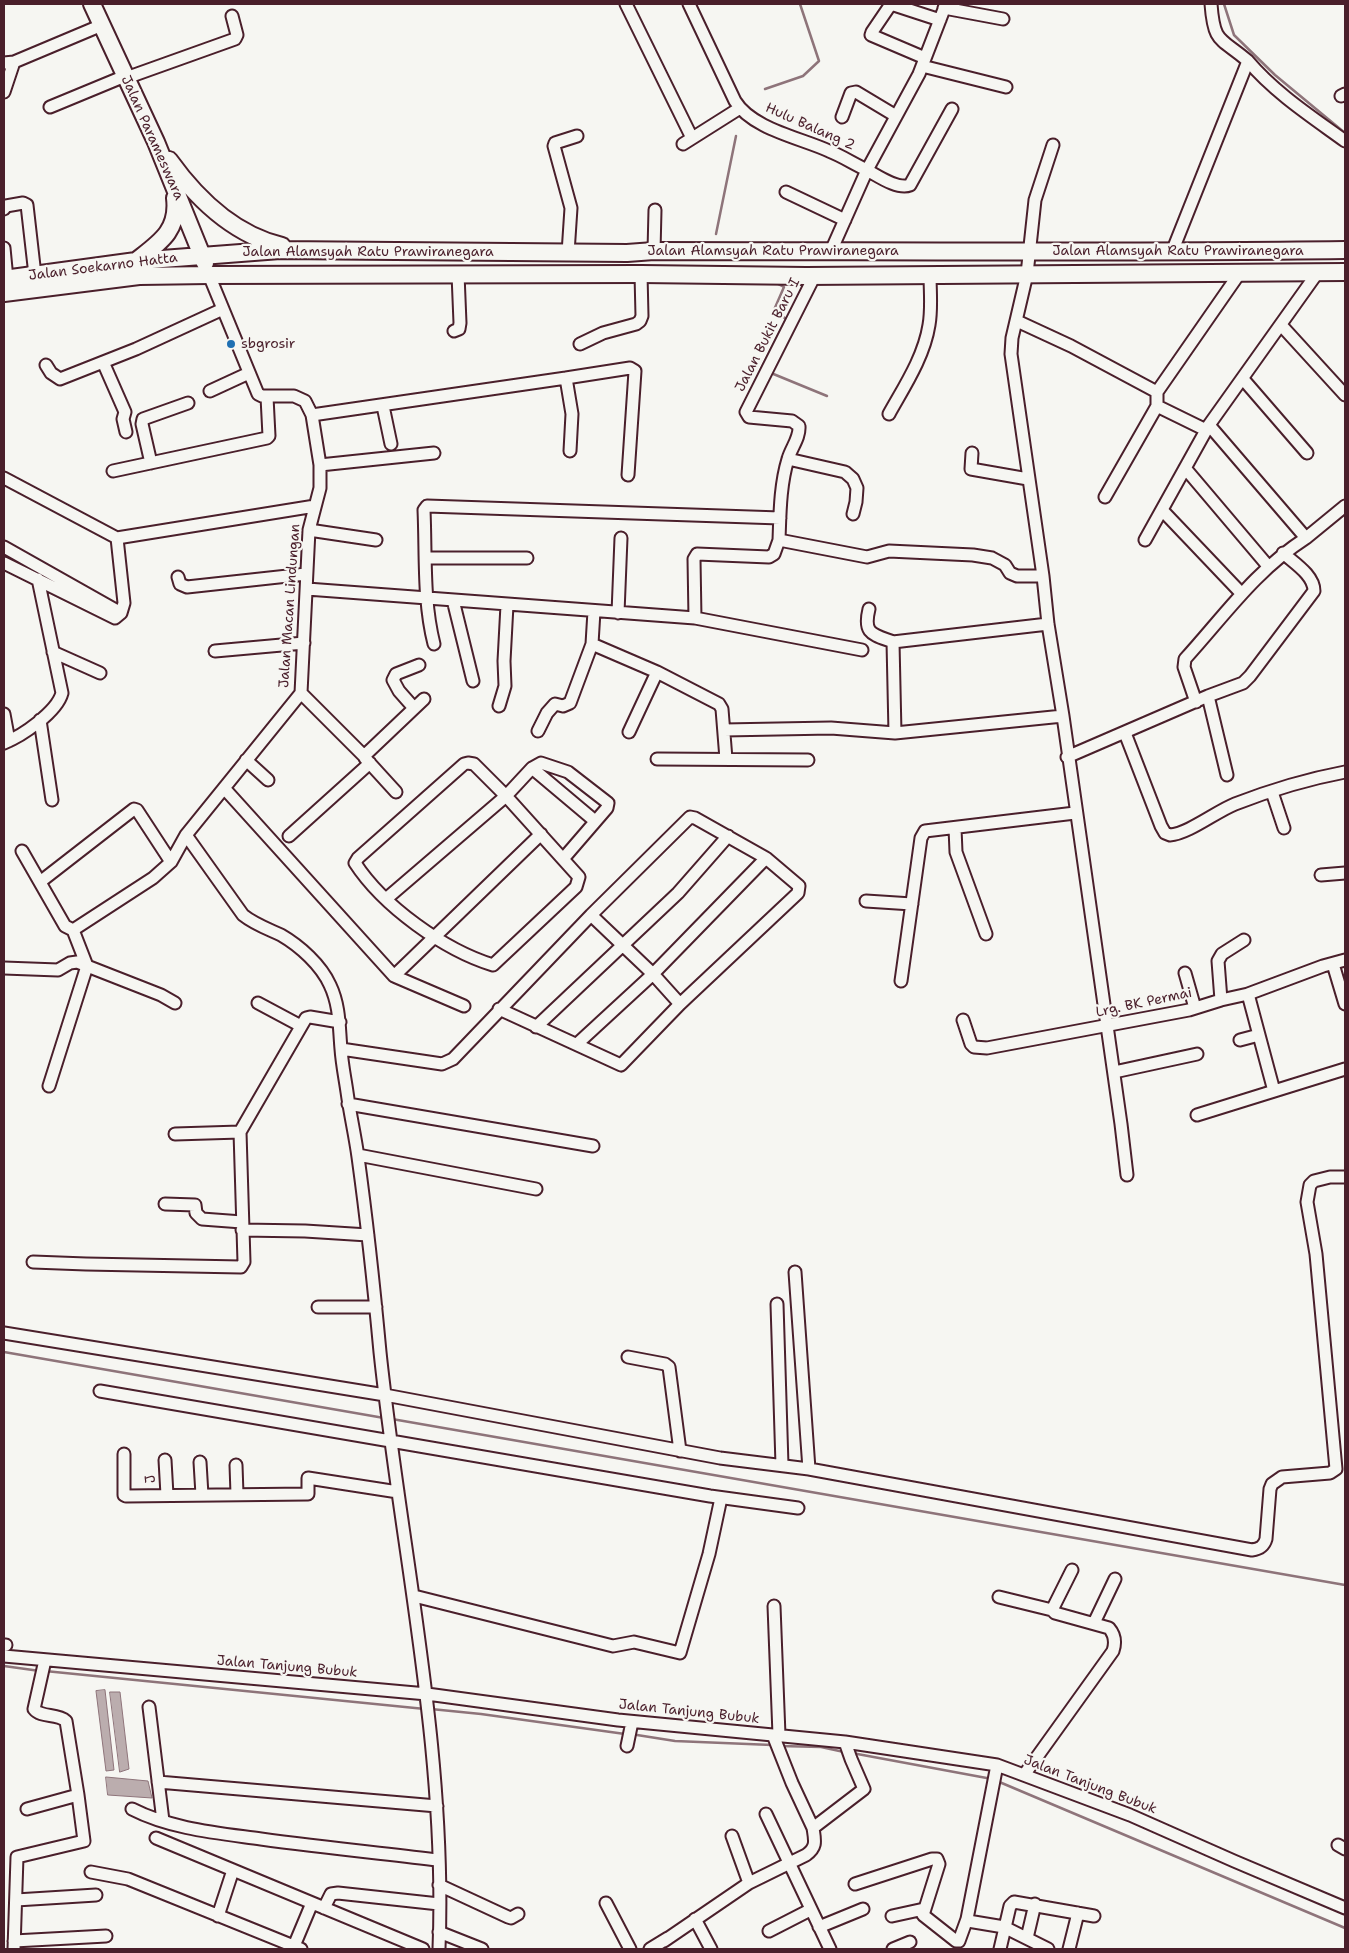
<!DOCTYPE html>
<html>
<head>
<meta charset="utf-8">
<style>
  body { margin:0 }
  #map { position:relative; width:1349px; height:1953px; overflow:hidden; background:#f6f6f2; font-family:"Shantell Sans",sans-serif }
  canvas { display:block }
  .frame { position:absolute; inset:0; border:5px solid #4a1f2b; pointer-events:none }
</style>
</head>
<body>
<div id="map">
<canvas width="1349" height="1953"></canvas>
<div class="frame"></div>
</div>
<script>
const c = document.querySelector('canvas').getContext('2d');
c.lineJoin = 'round';
function fillPath(path, color) {
  c.fillStyle = color;
  c.fill(path, 'evenodd');
}
function strokePath(path, color, width, dash) {
  c.strokeStyle = color;
  c.lineWidth = width;
  c.lineCap = dash ? 'butt' : 'round';
  c.setLineDash(dash || []);
  c.stroke(path);
}
function label(font, color, halo, rows, align = 'center') {
  c.font = font + ' "Shantell Sans",sans-serif';
  c.lineWidth = 4.5;
  c.setLineDash([]);
  c.textBaseline = 'middle';
  c.strokeStyle = halo;
  c.fillStyle = color;
  for (const [text, x, y, turn = 0] of rows) {
    c.save();
    c.translate(x, y);
    c.rotate((+turn || 0) * Math.PI / 180);
    c.textAlign = isNaN(turn) ? turn : align;
    if (halo) c.strokeText(text, 0, 0);
    c.fillText(text, 0, 0);
    c.restore();
  }
}
const water = new Path2D(`
  M105,1690L114,1770L106,1771L96,1691Z
  M110,1692H120L129,1769L120,1772Z
  M106,1777L148,1781L152,1798L108,1795Z`);
fillPath(water, '#bbadae');
strokePath(water, '#8e747a', 1);
strokePath(new Path2D(`
  M1224,4L1234,35L1275,75L1345,133
  M765,89L803,76L819,61L800,4
  M716,234L736,136
  M761,369L786,319L774,310L784,287L774,282
  M771,373L827,396
  M4,1352L384,1418
  M392,1419L1345,1585
  M4,1666L40,1671
  M45,1671L425,1709
  M431,1709L481,1714L625,1734
  M637,1735L675,1741L772,1745
  M780,1746L821,1747L844,1752
  M852,1753L992,1779
  M997,1781L1345,1928`), '#8e747a', 2.5);
const minor = new Path2D(`
  M626,4L692,138
  M689,4L735,101C752,129 801,138 829,151C842,156 854,164 867,170L831,251
  M891,4L872,32L871,35L925,58
  M891,4L940,20
  M946,4L919,74L867,170C878,176 898,190 910,185L952,109
  M944,8L1003,19
  M1248,61C1275,93 1312,117 1345,141
  M4,63L14,62L102,25
  M922,66L1006,87
  M126,78L235,39L237,35L232,16
  M4,92L14,62
  M1341,96L1345,94
  M50,107L125,76
  M842,117L851,93L856,92L896,116
  M683,144L740,108
  M1053,145L1035,200L1027,274L1012,338L1011,354L1043,576L1048,624L1063,716L1121,1124L1127,1175
  M786,192L845,220
  M4,209L6,206L23,203L27,205L35,275
  M4,248L7,279
  M654,251L655,210
  M1172,252L1248,61C1220,37 1214,44 1211,4
  M568,253L571,208L554,146L555,143L577,136
  M1017,321L1071,346L1157,392V406L1206,430
  M1281,325L1345,395
  M454,331L459,329L460,323L458,274
  M580,344L603,333L636,324L640,321L642,316L641,274
  M103,362L125,412L123,419L126,432
  M46,365L51,373L60,379L136,349L223,309
  M566,378L630,368L635,371L628,475
  M1243,379L1307,453
  M210,391L249,373
  M1157,392L1239,274
  M383,406L391,444
  M889,414C904,387 924,357 929,325C932,309 930,291 930,274
  M312,415L566,378L572,414L570,451
  M1209,425L1306,538L1345,506
  M972,453L971,469L1028,479
  M788,459L845,472L853,479L857,488L856,502L853,514
  M151,463L142,424L143,419L188,403
  M320,465L434,453
  M1185,468L1268,566
  M113,471L267,438L269,436L267,397
  M4,478L117,538L315,506
  M1105,497L1157,406
  M1162,510L1241,593
  M309,530L376,540
  M779,540C780,514 780,485 788,459C791,448 800,438 799,426L792,421L749,417L746,412L815,275
  M1145,540L1209,425L1318,272
  M4,547L121,613
  M426,558H527
  M4,563L115,618L121,613L124,603L117,538
  M178,577L180,584L187,587L306,574
  M307,589L695,618L694,559L697,554L769,557L774,554L779,540L867,557L889,551L973,555L992,558L1005,565L1010,573L1017,576H1043
  M453,600L473,681
  M869,609C863,634 872,634 893,642
  M594,611L592,644L657,672L719,704L722,709L726,759
  M618,613L621,538
  M695,618L862,650
  M434,644C423,601 426,555 424,510L427,506L780,518
  M215,651L304,643
  M53,652L100,673
  M301,693L364,756L424,699
  M1208,696L1227,775
  M1196,702L1184,667L1185,659C1225,615 1255,571 1306,538
  M499,706L505,686L504,661L507,605
  M414,708L399,691L393,680L396,674L419,665
  M4,714L9,741
  M40,720L52,800
  M724,730L831,728L895,733L1063,716
  M538,731L547,713L555,704L563,706L570,703L592,644
  M629,732L657,672
  M895,733L893,642L1048,624
  M1125,733L1161,826L1165,833L1170,835C1188,834 1217,811 1235,804C1271,790 1308,779 1345,772
  M4,743C22,736 57,712 62,693L38,579
  M1067,757L1208,696L1243,683L1250,676L1314,591C1314,575 1294,563 1283,553
  M365,758L396,792
  M657,759L808,760
  M246,760L268,780
  M468,763L474,764L506,796L579,877L576,887L493,965C444,950 383,906 355,863L358,858L464,764Z
  M532,768L595,821
  M224,788L394,976L464,1006
  M1272,792L1284,828
  M955,828L956,852L986,934
  M186,835L243,915C254,924 268,929 281,935C300,946 321,965 330,985C340,1006 339,1027 341,1049C342,1064 345,1078 347,1092C350,1114 355,1135 358,1157C367,1222 374,1287 380,1352C401,1551 447,1748 439,1949
  M289,836L370,763
  M22,851L65,926L73,930L87,966L161,995L175,1003
  M1321,875L1345,873
  M40,882L134,809L137,810L171,862
  M386,899L506,796L532,768L541,763L568,772L608,803L607,808L563,859
  M866,901L912,904
  M591,915L653,974L680,1004
  M73,930L153,878L171,862L186,835L301,693L309,530L320,488V465L312,415L305,401L294,396H262L258,394L209,275
  M1333,964L1345,1004
  M4,968L58,970L70,963L77,962L87,966L49,1086
  M1185,973L1195,1008
  M394,976L541,834
  M901,981L921,838L925,831L1075,813
  M1248,994L1274,1091
  M1221,1000L1218,961L1222,954L1244,940
  M258,1003L301,1026
  M963,1020L971,1044L974,1047L987,1048L1189,1010L1221,1000L1248,994L1323,966L1345,960
  M536,1027L678,893L728,836
  M1240,1040L1259,1035
  M577,1044L653,974L766,858
  M341,1049L442,1064L453,1059L591,915L690,817L695,818L766,858L799,886L798,893L680,1004L621,1065L499,1009
  M1114,1072L1197,1054
  M348,1104L593,1146
  M1197,1115L1345,1069
  M175,1134L240,1132
  M358,1155L536,1189
  M165,1204L195,1205L196,1213L202,1219L242,1222
  M242,1230L305,1231L368,1235
  M33,1262L86,1264L241,1267L244,1262L240,1132L306,1018L310,1017L340,1022
  M795,1272L809,1469
  M777,1304L782,1465
  M318,1307H376
  M4,1333L385,1395L720,1458L809,1469L1252,1550C1260,1549 1264,1546 1266,1539L1270,1489L1272,1484L1282,1477L1330,1473L1336,1469L1316,1254L1307,1202L1310,1185L1314,1181L1330,1177H1345
  M628,1357L665,1364L669,1367L680,1451
  M100,1391L710,1496L798,1508
  M124,1454V1495L126,1496L308,1494V1478L398,1492
  M165,1460L167,1495
  M200,1462L202,1495
  M236,1465L237,1494
  M414,1596L613,1646L634,1642L680,1653L709,1554L721,1498
  M999,1597L1052,1610
  M774,1606L779,1735
  M1094,1623L1115,1579
  M4,1645H6
  M4,1656L427,1694L618,1720L845,1742L997,1765L1130,1815L1234,1861L1345,1908
  M149,1707L163,1821
  M773,1735L792,1783L813,1828
  M627,1746L632,1722
  M1024,1775L1113,1651C1116,1642 1115,1635 1109,1628L1055,1613L1052,1610L1072,1570
  M158,1782L437,1806
  M27,1809L78,1795
  M132,1809C171,1829 218,1833 261,1839C320,1847 379,1853 438,1860
  M766,1814L830,1949
  M732,1836L749,1883
  M156,1838L423,1949
  M1338,1845L1345,1849
  M91,1872L128,1879L301,1949
  M855,1884L932,1859H937L939,1864L923,1915L956,1941H959L967,1919L997,1765
  M439,1885L508,1917L511,1918L518,1914
  M16,1900L96,1895
  M606,1903L630,1949
  M324,1908L331,1894L338,1893L439,1904
  M218,1916L233,1870
  M892,1916L924,1909
  M695,1919L711,1949
  M967,1919L968,1921L1004,1927L1048,1949
  M819,1927L863,1909
  M769,1931L810,1910
  M439,1932L482,1949
  M1027,1938L1035,1904
  M14,1941L106,1936
  M664,1941L749,1883L806,1855C817,1847 815,1841 813,1828L864,1789L851,1759L845,1742
  M294,1946L312,1903
  M14,1949L17,1857L84,1841L78,1795L66,1721C57,1713 41,1718 34,1709L45,1660
  M650,1949L668,1938
  M893,1949L910,1942
  M1000,1949L1010,1906L1014,1902L1094,1916
  M1069,1949L1078,1913`);
const highway = new Path2D(`
  M92,4L156,142L205,263
  M169,160C197,199 235,235 282,246
  M136,261C159,243 179,231 175,198
  M4,279L136,261L280,250L627,253L654,251C885,251 1115,253 1345,250
  M4,293L139,276L209,275L641,274L806,276L1345,272`);
strokePath(minor, '#4a1f2b', 15);
strokePath(highway, '#4a1f2b', 20);
strokePath(minor, '#f6f6f2', 11);
strokePath(highway, '#f6f6f2', 16);
for (const [x, y, r, color] of [
  [231,344,5,"#1f6fb2"]
]) {
  const dot = new Path2D();
  dot.arc(x, y, r, 0, 2 * Math.PI);
  c.fillStyle = color;
  c.fill(dot);
  strokePath(dot, '#f6f6f2', 2);
}
label('14px', '#4a1f2b', '#f6f6f2', [
  ["Hulu Balang 2",810,127,24],
  ["Jalan Parameswara",152,138,66],
  ["Jalan Alamsyah Ratu Prawiranegara",773,251],
  ["Jalan Alamsyah Ratu Prawiranegara",1178,251],
  ["Jalan Alamsyah Ratu Prawiranegara",368,252],
  ["Jalan Soekarno Hatta",103,267,-7],
  ["Jalan Bukit Baru I",768,335,-63],
  ["Jalan Macan Lindungan",290,606,-86],
  ["Lrg. BK Permai",1144,1003,-12],
  ["J",151,1479,-94],
  ["Jalan Tanjung Bubuk",287,1667,5],
  ["Jalan Tanjung Bubuk",689,1712,6],
  ["Jalan Tanjung Bubuk",1090,1785,21]
]);
label('14px', '#4a1f2b', '#f6f6f2', [
  ["sbgrosir",241,344]
], 'left');
</script>
</body>
</html>
